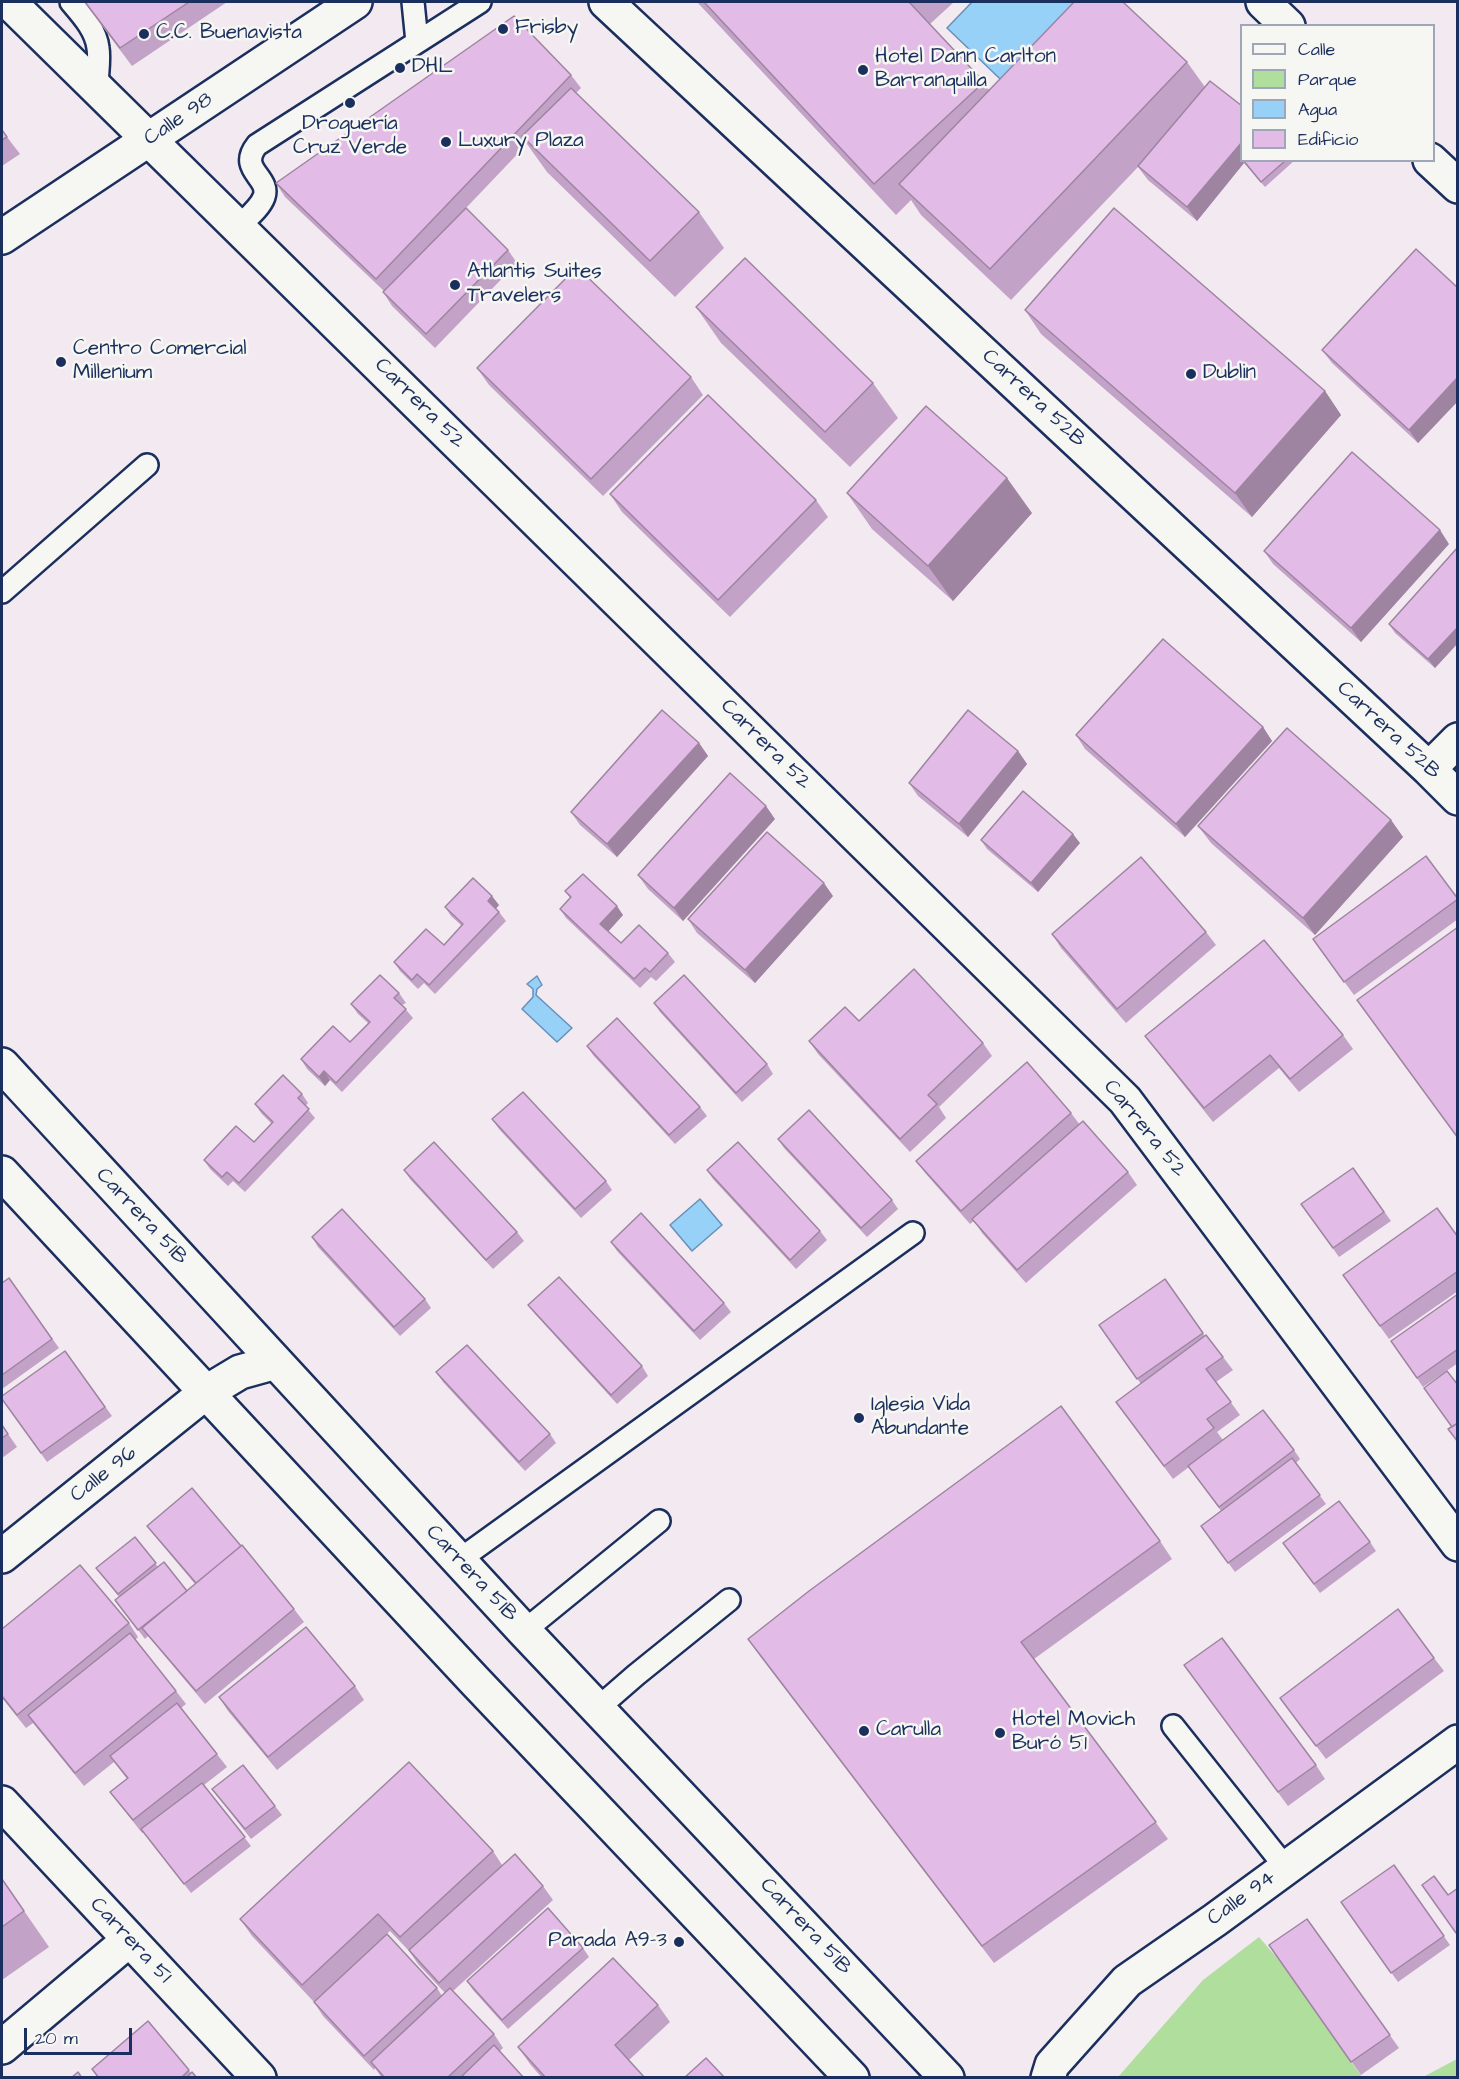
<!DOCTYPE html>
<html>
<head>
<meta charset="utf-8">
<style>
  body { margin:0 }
  #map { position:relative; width:1459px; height:2079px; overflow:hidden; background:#f2eaf0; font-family:"Architects Daughter",sans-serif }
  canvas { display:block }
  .frame { position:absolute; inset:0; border:3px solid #1b2f5e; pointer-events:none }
  .legend { position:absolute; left:1240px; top:24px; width:195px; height:138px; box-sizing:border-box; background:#f6f6f2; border:2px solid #9ea6b7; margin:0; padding:8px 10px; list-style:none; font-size:18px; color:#1b2f5e }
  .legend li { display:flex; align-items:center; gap:12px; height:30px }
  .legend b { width:30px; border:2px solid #9ea6b7 }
  .scale { position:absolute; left:24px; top:2028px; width:108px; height:27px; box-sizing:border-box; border:3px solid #1b2f5e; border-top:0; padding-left:8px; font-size:18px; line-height:21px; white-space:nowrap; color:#1b2f5e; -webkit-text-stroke:4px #f6f6f2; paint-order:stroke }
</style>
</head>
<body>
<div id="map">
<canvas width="1459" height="2079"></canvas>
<div class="frame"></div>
<ul class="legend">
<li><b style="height:8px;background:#f6f6f2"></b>Calle</li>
<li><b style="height:16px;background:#b0de9c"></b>Parque</li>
<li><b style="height:16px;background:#97d1f7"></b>Agua</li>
<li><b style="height:16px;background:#e2bce6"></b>Edificio</li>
</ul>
<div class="scale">20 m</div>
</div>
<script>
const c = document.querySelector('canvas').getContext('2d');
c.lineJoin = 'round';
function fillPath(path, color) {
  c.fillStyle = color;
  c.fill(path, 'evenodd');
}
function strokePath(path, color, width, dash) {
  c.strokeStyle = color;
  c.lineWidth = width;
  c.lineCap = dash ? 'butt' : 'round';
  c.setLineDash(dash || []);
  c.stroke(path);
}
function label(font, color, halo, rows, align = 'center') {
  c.font = font + ' "Architects Daughter",sans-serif';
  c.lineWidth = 5;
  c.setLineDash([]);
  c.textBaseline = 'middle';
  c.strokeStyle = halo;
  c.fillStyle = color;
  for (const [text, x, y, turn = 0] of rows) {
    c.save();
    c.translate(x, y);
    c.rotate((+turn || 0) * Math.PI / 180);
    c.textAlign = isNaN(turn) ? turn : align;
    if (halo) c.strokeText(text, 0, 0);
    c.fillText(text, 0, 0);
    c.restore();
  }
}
fillPath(new Path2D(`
  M1259,1937L1278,1959L1362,2077H1118L1203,1980Z
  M1457,2059V2077H1423Z`), '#b0de9c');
const water = new Path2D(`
  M972,2H1114L1021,99L947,28Z
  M537,976L542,985L537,989L536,995L572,1028L557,1042L522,1009L533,997V989L527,984Z
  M700,1199L722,1225L692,1251L670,1225Z`);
fillPath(water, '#97d1f7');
strokePath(water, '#6590ba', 1.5);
const lane = new Path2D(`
  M71,2C82,15 96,30 98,48C100,60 97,75 97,87
  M413,2L417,42
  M239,226C247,218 260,208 264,197C271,177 237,170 257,145L480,2
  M2,592L147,465
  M459,1560L913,1233
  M524,1631L659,1521
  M598,1708L636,1675L729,1600
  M1173,1726L1286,1868`);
const street = new Path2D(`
  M9,2L1125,1100L1458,1544
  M606,2L1429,769L1458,798
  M1263,2L1288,26
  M1430,160L1458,186
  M1429,769L1458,740
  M2,1803L259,2078
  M2,2047L129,1940`);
const secondary = new Path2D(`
  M2,237L355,2
  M2,1065L524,1631L947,2078
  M2,1173L474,1680L852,2078
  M2,1556L205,1393L240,1372L276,1362
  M1048,2078L1052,2065L1127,1981L1215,1920L1458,1742`);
strokePath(lane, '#1b2f5e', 26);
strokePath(street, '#1b2f5e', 38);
strokePath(secondary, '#1b2f5e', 38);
strokePath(lane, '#f6f6f2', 21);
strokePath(street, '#f6f6f2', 33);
strokePath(secondary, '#f6f6f2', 33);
fillPath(new Path2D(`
  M84,2H227L132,66Z
  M697,2H954L930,24L984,82L989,90L1187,62L1205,87L1242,160H1295L1265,187L1244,163L1197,221L1148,180L1138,167L1011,300L921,215L911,200L896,215Z
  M571,75L581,88L576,93L699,212L724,248L675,297L547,172L527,144L466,208L508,250L517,263L435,348L392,306L383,292L384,291L285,197L276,183Z
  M2,130L7,137L20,154L2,166Z
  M1458,288V401L1418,443L1332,363L1322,350Z
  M696,307L873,383L898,418L850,467L721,343Z
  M1025,310L1325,391L1341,415L1252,517L1041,334Z
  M477,368L691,377L703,395L603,496L489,385Z
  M847,493L1032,513L953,601L872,529Z
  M610,494L816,500L828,517L730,617L622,512Z
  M1449,544L1361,642L1273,564L1264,551Z
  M1458,547V643L1435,668L1395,633L1389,624Z
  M1263,727L1272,741L1185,837L1085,749L1076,735Z
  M699,743L708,756L617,857L580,825L571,812Z
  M1018,751L1027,764L968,837L918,796L909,783Z
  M775,819L683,921L648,889L638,875Z
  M1391,820L1403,837L1315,935L1211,843L1198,826Z
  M981,840L1080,843L1038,892L987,849Z
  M565,891L623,915L608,931L621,943L668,953L675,962L656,981L651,977L640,988L566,918L560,909L570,898Z
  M833,896L755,983L697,933L688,919Z
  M1458,899V919L1354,995L1313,939Z
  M499,905L496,909L499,912L506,921L435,994L424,983L418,989L400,971L394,962L444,945L462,926L451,916L445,907Z
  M1206,932L1216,945L1126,1023L1061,948L1052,934Z
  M399,993L406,1003L402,1005L413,1018L342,1092L330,1080L325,1086L307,1069L301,1059L350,1042L368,1023L358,1014L351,1004Z
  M654,1003L767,1064L773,1074L742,1102L660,1012Z
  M859,1021L983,1043L992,1056L939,1107L946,1118L910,1152L818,1054L809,1041Z
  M1343,1035L1353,1049L1299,1092L1279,1068L1213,1122L1155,1049L1145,1036Z
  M587,1046L700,1107L707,1116L675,1144L593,1055Z
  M302,1094L308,1103L305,1106L315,1118L245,1192L233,1181L228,1186L210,1169L204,1160L254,1142L272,1124L261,1113L255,1104Z
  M1071,1113L1080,1125L1128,1172L1137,1185L1026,1283L982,1233L974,1221L970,1224L926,1174L916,1161Z
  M492,1119L606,1181L612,1190L581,1218L499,1129Z
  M778,1139L892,1200L898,1209L867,1237L784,1148Z
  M1353,1168L1391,1221L1339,1257L1301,1204Z
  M404,1170L517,1232L524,1241L493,1269L410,1179Z
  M707,1170L820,1231L827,1240L796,1269L713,1179Z
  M312,1237L425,1299L431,1308L400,1336L318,1247Z
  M1458,1237V1291L1389,1339L1343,1275Z
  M611,1242L724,1303L731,1312L700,1340L617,1251Z
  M9,1278L59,1348L2,1389V1283Z
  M1165,1279L1205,1336L1223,1357L1233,1370L1216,1382L1240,1415L1217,1432L1223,1440L1294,1450L1300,1459L1296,1463L1326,1504L1235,1572L1201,1526L1221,1511L1189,1467L1173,1479L1116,1402L1141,1384L1099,1325Z
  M1458,1294V1363L1423,1387L1391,1341Z
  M528,1305L642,1366L648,1376L617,1404L535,1314Z
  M65,1351L112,1416L47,1462L2,1399Z
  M436,1372L550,1434L556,1443L525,1471L443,1382Z
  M2,1425L17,1447L2,1458Z
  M147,1526L294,1609L304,1622L205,1704L148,1636L145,1639L115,1600L119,1597L96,1568L135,1537L158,1567L187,1591L195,1584L154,1535Z
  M1160,1541L1172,1559L1034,1659L1168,1839L994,1963L760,1656L748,1639Z
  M1370,1542L1376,1551L1320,1593L1290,1552Z
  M129,1623L138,1637L135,1640L176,1691L186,1704L181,1708L227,1767L204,1785L251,1846L191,1893L144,1832L142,1833L110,1792L127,1779L114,1762L84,1786L33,1723L26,1728L2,1698V1629Z
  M1434,1658L1444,1671L1326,1759L1280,1698Z
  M1194,1679L1316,1765L1325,1779L1288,1806Z
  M355,1686L364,1700L277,1770L228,1711L219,1697Z
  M212,1789L275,1806L282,1815L251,1839Z
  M493,1851L502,1865L543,1886L553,1900L453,1991L494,2034L503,2048L500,2051L524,2078H382L375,2068L374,2070L323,2016L314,2002L252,1936L240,1919ZM390,1931L409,1951L418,1964L445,1993L442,1996L437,1988L331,1986Z
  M1394,1865L1450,1945L1398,1982L1341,1902Z
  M2,1879L49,1947L2,1980Z
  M1307,1919L1399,2048L1361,2075L1269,1945Z
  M583,1948L589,1957L508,2029L473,1990L467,1981Z
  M658,2005L670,2022L629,2060L645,2078H542L530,2064L518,2047Z
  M148,2021L191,2073L197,2078H98L92,2069Z`), '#c2a2c6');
fillPath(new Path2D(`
  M1242,142V160L1244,163L1197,221L1187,207Z
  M1458,377V401L1418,443L1409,430Z
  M1325,391L1341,415L1252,517L1235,493Z
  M1007,478L1032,513L953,601L928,566Z
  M1440,530L1449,544L1361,642L1351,628Z
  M1458,627V643L1435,668L1428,659Z
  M1263,727L1272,741L1185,837L1176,824Z
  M699,743L708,756L617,857L607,844Z
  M1018,751L1027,764L968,837L959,824Z
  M766,806L775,819L683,921L674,908Z
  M1391,820L1403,837L1315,935L1303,918Z
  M1073,834L1080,843L1038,892L1031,883Z
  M824,883L833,896L755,983L745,970Z
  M492,896L499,905L494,910L488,901Z
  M617,906L623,915L607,933L600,924Z
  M324,1071L330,1080L325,1086L319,1077Z`), '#9e84a1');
const building = new Path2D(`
  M85,2H189L120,48Z
  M704,2H909L984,82L874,184Z
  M1074,2H1123L1187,62L990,269L899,184Z
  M514,16L571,75L376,279L276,183Z
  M1210,81L1242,106V142L1187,207L1138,166Z
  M571,88L699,212L650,261L522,136Z
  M2,130L7,137L2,140Z
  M1243,160H1286L1261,182Z
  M466,208L508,250L426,334L383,292Z
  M1114,208L1325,391L1235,493L1025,310Z
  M1416,249L1458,288V377L1409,430L1322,350Z
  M745,258L873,383L825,432L696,307Z
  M577,267L691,377L591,479L477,368Z
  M708,395L816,500L718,600L610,494Z
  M926,406L1007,478L928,566L847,493Z
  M1352,452L1440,530L1351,628L1264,551Z
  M1458,547V627L1428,659L1389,624Z
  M1163,639L1263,727L1176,824L1076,735Z
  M662,710L699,743L607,844L571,812Z
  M968,710L1018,751L959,824L909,783Z
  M1287,728L1391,820L1303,918L1198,826Z
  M730,773L766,806L674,908L638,875Z
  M1023,791L1073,834L1031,883L981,840Z
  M767,832L824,883L745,970L688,919Z
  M1426,856L1458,899L1344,982L1313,939Z
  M1141,857L1206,932L1117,1009L1052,934Z
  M583,874L617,906L600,924L621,943L639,925L668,953L650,972L645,968L634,979L560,909L571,897L565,891Z
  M473,878L492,896L488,901L499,912L429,985L417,974L412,980L394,962L426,929L444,945L463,924L445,907Z
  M1458,927V1138L1357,1000Z
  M1264,940L1343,1035L1290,1079L1270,1055L1204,1108L1145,1036Z
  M914,969L983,1043L928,1095L937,1104L900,1139L809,1041L845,1007L859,1021Z
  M380,975L399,993L394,998L406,1009L336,1083L324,1071L319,1077L301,1059L333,1026L350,1042L370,1022L351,1004Z
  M684,975L767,1064L736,1093L654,1003Z
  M617,1018L700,1107L669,1135L587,1046Z
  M1027,1062L1071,1113L961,1211L916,1161Z
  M283,1075L302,1094L298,1098L309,1109L239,1183L227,1172L222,1177L204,1160L236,1126L254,1142L273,1122L255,1104Z
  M523,1092L606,1181L575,1209L492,1119Z
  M809,1110L892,1200L861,1228L778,1139Z
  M1083,1121L1128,1172L1017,1270L972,1219Z
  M434,1142L517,1232L486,1260L404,1170Z
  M738,1142L820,1231L790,1260L707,1170Z
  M1353,1168L1384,1212L1333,1248L1301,1204Z
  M1437,1208L1458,1237V1271L1380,1326L1343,1275Z
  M342,1209L425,1299L394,1327L312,1237Z
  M641,1213L724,1303L694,1331L611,1242Z
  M559,1277L642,1366L611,1395L528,1305Z
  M9,1278L52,1339L2,1375V1283Z
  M1165,1279L1203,1333L1137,1379L1099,1325Z
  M1458,1294V1349L1417,1378L1391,1341Z
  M1206,1335L1223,1357L1206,1369L1231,1402L1207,1419L1214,1428L1164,1466L1116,1402Z
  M467,1345L550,1434L519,1462L436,1372Z
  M65,1351L105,1407L41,1453L2,1399V1396Z
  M1447,1371L1458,1385V1423L1452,1427L1424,1388Z
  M1061,1406L1160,1541L1021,1642L1156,1822L982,1946L748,1639L809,1591Z
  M1263,1410L1294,1450L1219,1507L1188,1466Z
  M1458,1423V1442L1448,1429Z
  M2,1425L8,1434L2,1438Z
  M1292,1458L1320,1495L1228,1563L1201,1526Z
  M192,1488L241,1546L196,1583L147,1526Z
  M1339,1501L1370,1542L1314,1584L1283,1543Z
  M135,1537L156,1563L118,1594L96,1568Z
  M242,1545L294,1609L196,1691L142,1628Z
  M164,1562L187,1591L138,1630L115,1600Z
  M80,1565L129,1623L17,1715L2,1696V1629Z
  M1398,1609L1434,1658L1316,1746L1280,1698Z
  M306,1627L355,1686L268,1757L219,1697Z
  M130,1633L176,1691L75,1773L28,1715Z
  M1222,1638L1316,1765L1278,1792L1184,1665Z
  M177,1703L217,1754L133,1820L110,1792L128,1778L110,1756Z
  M409,1762L493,1851L400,1937L378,1914L302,1985L240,1919Z
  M243,1765L275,1806L245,1829L212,1789Z
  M202,1783L245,1837L184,1884L141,1829Z
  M515,1854L543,1886L439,1983L409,1950Z
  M1394,1865L1444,1936L1391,1973L1341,1902Z
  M1434,1876L1448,1895L1458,1888V1932L1456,1933L1422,1885Z
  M2,1879L24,1911L2,1927Z
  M548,1908L583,1948L502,2020L467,1981Z
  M1307,1919L1390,2035L1351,2062L1269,1945Z
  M387,1934L437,1988L364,2056L314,2002Z
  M613,1958L658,2005L615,2045L645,2078H546L518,2047Z
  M450,1988L494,2034L447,2078H385L371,2062Z
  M148,2021L189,2070L181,2078H99L92,2069Z
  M494,2045L524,2078H460Z
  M706,2058L725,2078H684Z
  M78,2072L82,2078H71Z
  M192,2072L197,2078H186Z`);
fillPath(building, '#e2bce6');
strokePath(building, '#9e84a1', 1.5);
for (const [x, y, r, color] of [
  [503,29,6,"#1b2f5e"],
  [144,34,6,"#1b2f5e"],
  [400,68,6,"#1b2f5e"],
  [863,70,6,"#1b2f5e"],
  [350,103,6,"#1b2f5e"],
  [446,142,6,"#1b2f5e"],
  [455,285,6,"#1b2f5e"],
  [61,362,6,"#1b2f5e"],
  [1191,374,6,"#1b2f5e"],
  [859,1418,6,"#1b2f5e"],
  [864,1731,6,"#1b2f5e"],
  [1000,1733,6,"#1b2f5e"],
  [679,1942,6,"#1b2f5e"]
]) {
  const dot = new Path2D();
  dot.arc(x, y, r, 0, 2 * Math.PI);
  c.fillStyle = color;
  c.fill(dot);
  strokePath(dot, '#f6f6f2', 2);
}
label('21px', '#1b2f5e', '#f6f6f2', [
  ["Frisby",515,29],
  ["C.C. Buenavista",156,34],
  ["Hotel Dann Carlton",875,58],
  ["Barranquilla",875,82],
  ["DHL",412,68],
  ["Droguería",350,125,"center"],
  ["Cruz Verde",350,149,"center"],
  ["Luxury Plaza",458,142],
  ["Atlantis Suites",467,273],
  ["Travelers",467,297],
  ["Centro Comercial",73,350],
  ["Millenium",73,374],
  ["Dublin",1203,374],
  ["Iglesia Vida",871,1406],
  ["Abundante",871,1430],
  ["Hotel Movich",1012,1721],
  ["Buró 51",1012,1745],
  ["Carulla",876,1731],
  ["Parada A9-3",667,1942,"right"]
], 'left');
label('21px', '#1b2f5e', '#f6f6f2', [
  ["Calle 98",179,120,-34],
  ["Carrera 52B",1033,399,43],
  ["Carrera 52",419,404,45],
  ["Carrera 52B",1388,731,43],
  ["Carrera 52",765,745,45],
  ["Carrera 52",1144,1129,51],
  ["Carrera 51B",141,1217,47],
  ["Calle 96",104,1475,-38],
  ["Carrera 51B",471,1574,47],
  ["Calle 94",1242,1899,-36],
  ["Carrera 51B",805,1927,47],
  ["Carrera 51",130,1941,47]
]);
</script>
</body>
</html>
